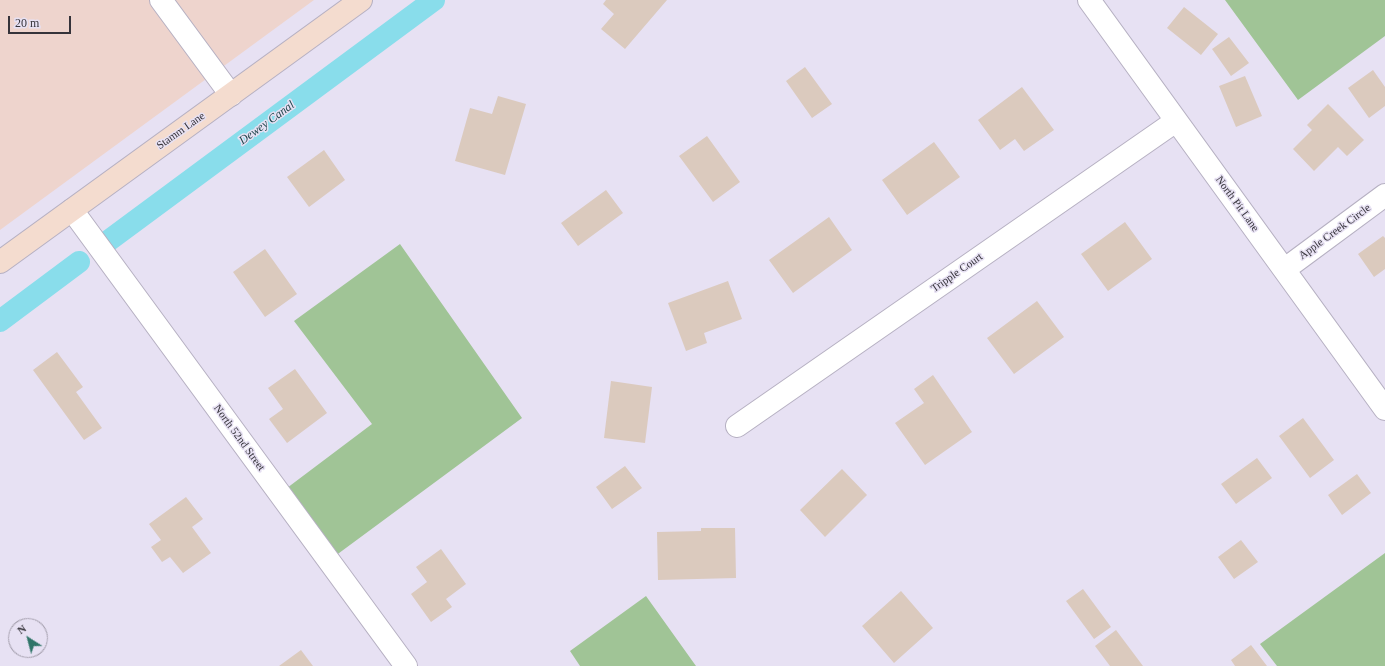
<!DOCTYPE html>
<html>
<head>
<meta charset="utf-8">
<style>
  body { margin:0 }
  #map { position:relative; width:1385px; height:666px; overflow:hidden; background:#e7e1f3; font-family:Georgia,serif }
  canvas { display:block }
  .north { position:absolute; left:8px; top:618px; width:40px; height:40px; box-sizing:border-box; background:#e7e1f3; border:1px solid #a09ba9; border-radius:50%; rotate:324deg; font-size:11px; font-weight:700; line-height:16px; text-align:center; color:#35333a }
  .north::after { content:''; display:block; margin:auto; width:14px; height:18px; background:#307569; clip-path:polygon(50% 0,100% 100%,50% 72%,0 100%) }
  .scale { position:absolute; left:8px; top:16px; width:63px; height:18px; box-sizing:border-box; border:2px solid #35333a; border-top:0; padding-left:5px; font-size:12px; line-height:14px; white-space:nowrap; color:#35333a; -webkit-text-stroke:3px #e7e1f3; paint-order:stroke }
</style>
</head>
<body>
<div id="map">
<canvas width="1385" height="666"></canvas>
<div class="north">N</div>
<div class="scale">20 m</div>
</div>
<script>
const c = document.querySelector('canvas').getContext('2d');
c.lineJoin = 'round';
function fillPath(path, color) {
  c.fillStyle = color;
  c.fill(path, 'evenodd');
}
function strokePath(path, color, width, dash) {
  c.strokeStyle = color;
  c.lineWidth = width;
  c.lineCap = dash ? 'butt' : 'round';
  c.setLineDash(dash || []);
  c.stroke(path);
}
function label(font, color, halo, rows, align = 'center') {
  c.font = font + ' Georgia,serif';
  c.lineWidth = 3;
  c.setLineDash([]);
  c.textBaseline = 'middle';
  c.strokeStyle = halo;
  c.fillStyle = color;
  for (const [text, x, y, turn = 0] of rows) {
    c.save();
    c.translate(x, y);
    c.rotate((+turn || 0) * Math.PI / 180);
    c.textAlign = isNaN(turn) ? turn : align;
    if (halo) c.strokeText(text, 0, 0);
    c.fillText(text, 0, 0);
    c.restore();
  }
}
fillPath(new Path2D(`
  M0,0H314L0,230Z`), '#eed4cd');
fillPath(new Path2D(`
  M1225,0H1385V36L1298,100Z
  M400,244L522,418L331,559L283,491L372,424L294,321Z
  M1385,553V666H1277L1260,644Z
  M646,596L696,666H580L570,651Z`), '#a0c496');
strokePath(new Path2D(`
  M100,247L434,0
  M0,321L79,262`), '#89ddeb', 22);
fillPath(new Path2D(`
  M606,0H667L625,49L601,29L614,14L603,4Z
  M1184,7L1218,34L1201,55L1167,28Z
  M1229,37L1249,63L1231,76L1212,49Z
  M805,67L832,104L812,118L786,81Z
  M1373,70L1385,87V106L1369,118L1348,88Z
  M1245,76L1262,116L1236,127L1219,86Z
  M1022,87L1054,130L1024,151L1015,139L1000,150L978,120Z
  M498,96L526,104L505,175L455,161L470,108L492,114Z
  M1328,104L1364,140L1347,156L1338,147L1314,171L1293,149L1312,130L1307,125Z
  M707,136L740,182L713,202L679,156Z
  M934,142L960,177L907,215L882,180Z
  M324,150L345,180L309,207L287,177Z
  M606,190L623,213L578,246L561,223Z
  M829,217L852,250L793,293L769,260Z
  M1125,222L1152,259L1108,291L1081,254Z
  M1383,236L1385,238V269L1374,277L1358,254Z
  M265,249L297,294L265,317L233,272Z
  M728,281L742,319L704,333L707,343L686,351L668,303Z
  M1037,301L1064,337L1014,374L987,338Z
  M57,352L83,387L76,392L102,428L84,440L33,370Z
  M295,369L327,413L287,443L269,419L283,409L268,388Z
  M933,375L972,432L925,465L895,423L924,403L914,389Z
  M611,381L652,387L645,443L604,438Z
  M1303,418L1334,460L1310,478L1279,436Z
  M1257,458L1272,478L1236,504L1221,484Z
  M625,466L642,488L612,509L596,487Z
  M842,469L867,495L825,537L800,510Z
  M1357,474L1371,493L1342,515L1328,495Z
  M186,497L203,519L192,527L211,553L183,573L170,557L162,562L151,547L161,540L149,524Z
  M701,528H735L736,578L658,580L657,532L701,531Z
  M1241,540L1258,562L1234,579L1218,557Z
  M441,549L466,584L446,599L452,607L431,622L411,594L427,582L416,567Z
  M1083,589L1111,627L1094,639L1066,601Z
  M901,591L933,628L894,663L862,626Z
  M1116,630L1143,666H1110L1095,646Z
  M1251,645L1267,666H1235L1231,660Z
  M301,650L313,666H279Z`), '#dbcabe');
const street = new Path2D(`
  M161,0L231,95
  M1089,0L1385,409
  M72,210L406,666
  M1285,269L1385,195
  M737,426L1176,121`);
const secondary = new Path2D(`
  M0,262L361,0`);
strokePath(street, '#b6b0c2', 24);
strokePath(secondary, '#b6b0c2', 24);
strokePath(street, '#fff', 22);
strokePath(secondary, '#f4dccf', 22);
label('11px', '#35333a', '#e7e1f3', [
  ["Stamm Lane",181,131,-35],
  ["North Pit Lane",1237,204,54],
  ["Apple Creek Circle",1335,232,-36],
  ["Tripple Court",957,273,-35],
  ["North 52nd Street",239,438,54]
]);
label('italic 12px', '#1a4248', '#e7e1f3', [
  ["Dewey Canal",267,123,-36]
]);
</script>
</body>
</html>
